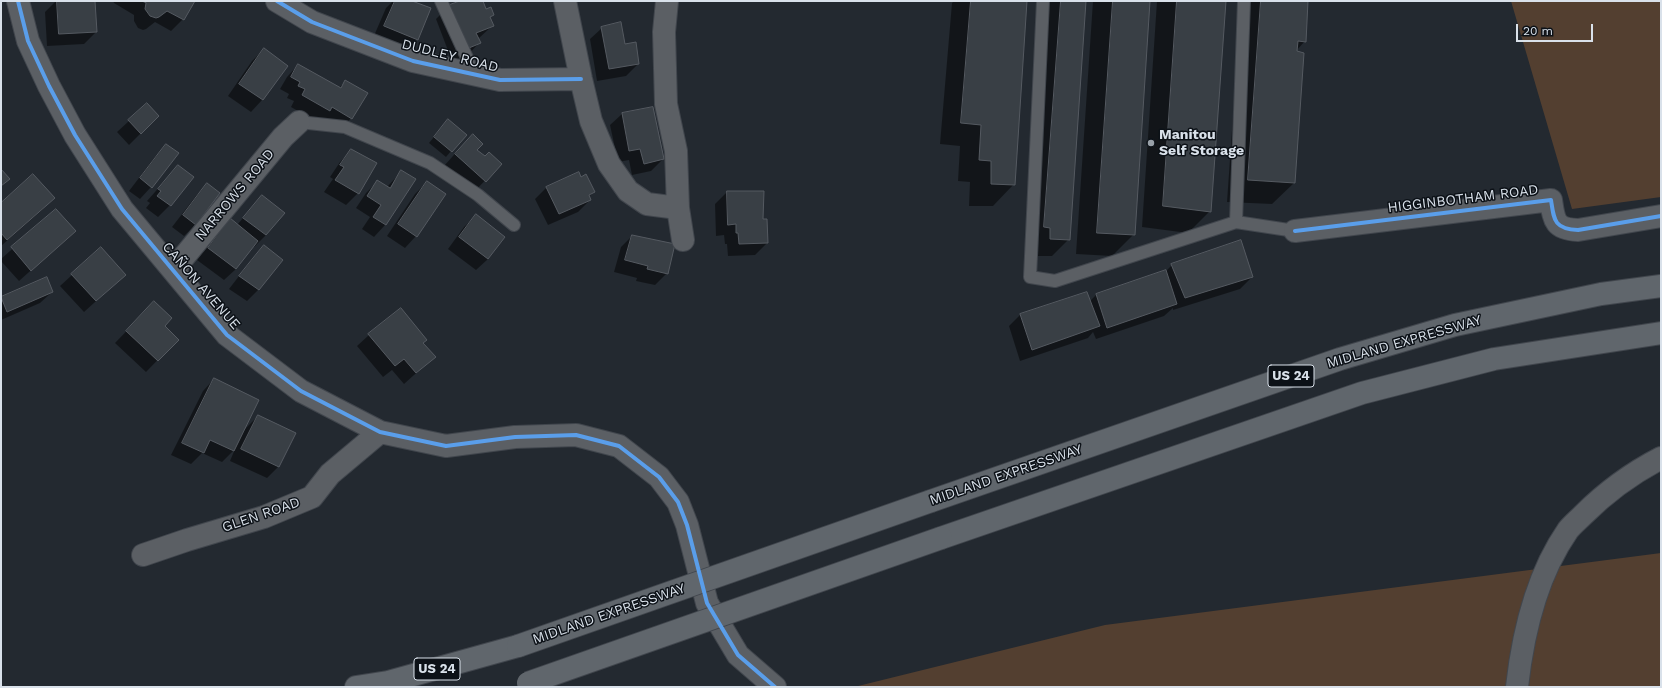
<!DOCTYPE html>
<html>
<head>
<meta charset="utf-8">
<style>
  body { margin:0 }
  #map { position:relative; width:1662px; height:688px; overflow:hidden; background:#232930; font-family:"Work Sans",sans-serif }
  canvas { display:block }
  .frame { position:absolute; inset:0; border:2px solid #d9e1ea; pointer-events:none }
  .scale { position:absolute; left:1516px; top:24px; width:77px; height:18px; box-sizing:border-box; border:2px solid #d9e1ea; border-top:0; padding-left:5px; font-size:12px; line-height:14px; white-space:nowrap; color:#d9e1ea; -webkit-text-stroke:3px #0c1117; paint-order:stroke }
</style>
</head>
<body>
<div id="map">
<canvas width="1662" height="688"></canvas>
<div class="frame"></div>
<div class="scale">20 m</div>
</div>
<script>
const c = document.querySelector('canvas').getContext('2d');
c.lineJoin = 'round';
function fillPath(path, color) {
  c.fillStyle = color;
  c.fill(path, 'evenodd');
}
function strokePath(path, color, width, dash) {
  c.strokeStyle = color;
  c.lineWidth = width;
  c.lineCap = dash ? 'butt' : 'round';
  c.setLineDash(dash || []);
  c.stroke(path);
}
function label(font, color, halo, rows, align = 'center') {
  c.font = font + ' "Work Sans",sans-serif';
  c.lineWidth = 3;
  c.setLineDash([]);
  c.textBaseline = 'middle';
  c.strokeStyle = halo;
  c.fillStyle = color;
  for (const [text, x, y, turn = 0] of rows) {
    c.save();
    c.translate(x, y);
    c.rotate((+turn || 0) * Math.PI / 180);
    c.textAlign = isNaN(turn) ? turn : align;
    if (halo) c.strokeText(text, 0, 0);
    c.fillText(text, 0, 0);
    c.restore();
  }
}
fillPath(new Path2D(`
  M1511,1H1661V197L1572,209Z
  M1661,553V687H854L1105,625Z`), '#533f30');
fillPath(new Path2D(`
  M56,1H94L96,32L84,44L47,46L45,12Z
  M113,1H194L183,19L171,31L155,22L146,29L143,30L138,28L134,21V15L114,3Z
  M393,1H409L417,39L405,51L373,38L386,8Z
  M463,1H482L486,10L493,15L489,18L492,26L478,39L479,43L468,55L452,61L436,19L448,7Z
  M954,1H1026L1014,184L993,206H969L970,182L958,181L960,146L940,144L952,3Z
  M1045,1H1085L1069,239L1052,256H1033Z
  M1093,1H1149L1134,234L1112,256L1076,254Z
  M1157,1H1225L1210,211L1188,233L1142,227Z
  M1241,1H1307L1305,41L1296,51L1294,183L1272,204L1227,202Z
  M602,28L625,45L638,64L626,76L597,81L590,39Z
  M264,49L287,66L262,100L251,112L228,96L252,61Z
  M298,65L339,88L346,81L351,118L340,130L317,122L291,107L294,101L287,98L289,94L280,89L287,77Z
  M622,114L663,159L651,171L632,175L629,160L618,162L610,125Z
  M158,116L129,145L117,132L129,121Z
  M443,126L451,151L446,157L429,143Z
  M167,145L151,187L140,199L129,191L155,157Z
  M461,147L476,150L485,158L501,164L473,193L444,166Z
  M352,150L376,163L358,193L346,205L324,192L333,179L330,177L340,162Z
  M178,166L192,178L170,205L158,217L146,208L150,203L147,201Z
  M402,171L415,179L385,225L374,237L362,229L370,217L356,208L366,193L378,181L387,187Z
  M581,178L593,192L589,197L590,200L578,212L548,225L535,199L547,187Z
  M427,182L416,236L405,248L387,236L415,194Z
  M207,184L196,224L184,236L172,227L196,196Z
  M727,192L762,220H766L767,243L755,255L728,256L727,244H725L724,235L716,236L715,204Z
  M262,196L266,235L254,247L253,246L236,269L224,280L197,260L219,231L231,220L237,225Z
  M54,198L42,210L1,246V204Z
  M56,210L75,231L19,281L1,261V259Z
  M476,216L488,259L476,270L448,249L464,227Z
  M632,236L667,273L655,285L636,281L637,278L614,272L621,247Z
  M265,246L282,260L258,290L247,301L229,289L253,258Z
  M1172,265L1252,277L1240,289L1173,310V308L1164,316L1096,339L1093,332L1088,338L1020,361L1009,326L1021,314L1090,301L1097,294L1165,272Z
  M72,275H125L84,312L60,286Z
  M46,278L52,292L40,303L1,320V298Z
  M143,314L163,326L177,340L146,372L115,343Z
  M369,335L422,344L434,357L404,384L392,370L383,377L357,346Z
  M214,379L244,430L258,416L278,467L267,478L230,461L235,449L222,462L202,453L191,464L171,455L203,391Z`), '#0007');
const building = new Path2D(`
  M57,1H95L97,32L59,34Z
  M142,1H195L184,20L167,11L159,17L156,18L150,16L145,9L146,3Z
  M395,1H412L431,8L418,40L384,26Z
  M460,1H483L486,9L491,7L494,15L490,17L494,26L476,33L481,43L464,50L447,6Z
  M971,1H1027L1015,185L991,184V161L979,160L981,125L961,123Z
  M1061,1H1086L1070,240L1050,239V228L1044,227Z
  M1113,1H1150L1135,235L1097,233Z
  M1177,1H1226L1211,212L1163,206Z
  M1261,1H1308L1306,42L1298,41L1297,51L1304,53L1295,183L1248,180Z
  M621,22L625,44L636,42L639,64L609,69L601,27Z
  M264,48L288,66L263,100L239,84Z
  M298,64L341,88L345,80L368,93L352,119L332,107L330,111L302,95L305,89L298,86L300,82L291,77Z
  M147,103L159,116L141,134L128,120Z
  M653,107L664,159L644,164L640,149L629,151L622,113Z
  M448,119L467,135L452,152L434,137Z
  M473,134L483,144L477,150L485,156L489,152L502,164L486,182L455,154Z
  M166,144L179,153L152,188L140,178Z
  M351,149L377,163L359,194L335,180L344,167L340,165Z
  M178,165L194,177L171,206L157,196L161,191L158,189Z
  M1,169L10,179L1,186Z
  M401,170L416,179L386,225L373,217L381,205L367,196L377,180L390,188Z
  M579,172L581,177L586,174L595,192L589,195L591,200L559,214L546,187Z
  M33,174L55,198L7,240L1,233V203Z
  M427,181L446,194L417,237L398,224Z
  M207,183L220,193L196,225L183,215Z
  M727,191H764L763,219H767L768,243L739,244L738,233H736V224L728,225Z
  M262,195L285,213L266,235L243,218Z
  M56,209L76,231L31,271L11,247Z
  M476,214L505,237L488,259L459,237Z
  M230,218L258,241L236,269L208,248Z
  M632,235L675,244L668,274L647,269L648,266L625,260Z
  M1241,240L1253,277L1185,298L1171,264Z
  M264,245L283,260L259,290L239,276Z
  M101,247L126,275L96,301L71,274Z
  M1166,270L1177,304L1107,328L1096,294Z
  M47,277L53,292L7,312L1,297Z
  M1087,292L1100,326L1032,350L1020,314Z
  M154,301L172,318L165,326L179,340L158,361L126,331Z
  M401,308L427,340L423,343L436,357L416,373L404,359L395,366L368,334Z
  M214,378L259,400L234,451L210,440L204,453L182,443Z
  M258,415L296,433L279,467L241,449Z`);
fillPath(building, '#393f45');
strokePath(building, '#555a61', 1);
const lane = new Path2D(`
  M441,1L468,60L472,74
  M1043,1L1030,277L1055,281L1236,222L1295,231
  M299,122L345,127L430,163L478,195L514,225
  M1236,222L1244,1`);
const street = new Path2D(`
  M18,1L28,41L49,86L75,135L122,209L227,335L301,391L380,432L446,446L515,437L576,435L619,446L659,477L678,502L687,525L707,603L738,655L775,687
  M277,1L312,22L413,61L500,80L581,79
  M565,1L581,79L591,121L609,164L628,191L647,204L678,208
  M667,1L664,32L666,104L676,151L678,208L683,240
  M1295,231L1551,200C1554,220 1554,229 1578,230L1661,216
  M173,270L283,137L299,122
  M143,555L187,540L264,517L312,497L330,474L380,432
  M1517,687C1523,632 1536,576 1568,530C1572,525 1578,520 1583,515C1606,492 1632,473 1661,458`);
const highway = new Path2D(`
  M931,501L1340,359L1455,325L1601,294L1661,286
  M941,538L1362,393L1494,359L1661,333
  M356,687L388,682L518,646`);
strokePath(lane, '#41464d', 14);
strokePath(street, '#41464d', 24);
strokePath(highway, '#41464d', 24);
strokePath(lane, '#5b5f64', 12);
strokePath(street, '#5b5f64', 22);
strokePath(highway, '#60666c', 22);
const highwayBridge = new Path2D(`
  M518,646L931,501
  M528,683L941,538`);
strokePath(highwayBridge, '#41464d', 24, []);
strokePath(highwayBridge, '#60666c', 22);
strokePath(new Path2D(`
  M18,1L28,41L49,86L75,135L122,209L227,335L301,391L380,432L446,446L515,437L576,435L619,446L659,477L678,502L687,525L707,603L738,655L775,687
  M277,1L312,22L413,61L500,80L581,79
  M1295,231L1551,200C1554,220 1554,229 1578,230L1661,216`), '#5a9eea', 4);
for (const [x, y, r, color] of [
  [1151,143,4,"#99a1a9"]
]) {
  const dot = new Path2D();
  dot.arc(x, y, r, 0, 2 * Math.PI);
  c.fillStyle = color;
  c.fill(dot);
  strokePath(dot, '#0c1117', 1.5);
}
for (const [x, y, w] of [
  [1291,376,46],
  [437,669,46]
]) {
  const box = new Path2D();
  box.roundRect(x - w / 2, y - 11, w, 22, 3);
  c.fillStyle = '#0c1117';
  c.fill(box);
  strokePath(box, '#d9e1ea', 1);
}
label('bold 13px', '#d9e1ea', null, [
  ["US 24",1291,376],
  ["US 24",437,669]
]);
label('14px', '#d9e1ea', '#0c1117', [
  ["DUDLEY ROAD",450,56,14],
  ["NARROWS ROAD",235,195,-50],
  ["HIGGINBOTHAM ROAD",1463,199,-7],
  ["CAÑON AVENUE",201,286,49],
  ["MIDLAND EXPRESSWAY",1404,342,-16],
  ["MIDLAND EXPRESSWAY",1006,475,-19],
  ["GLEN ROAD",261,515,-19],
  ["MIDLAND EXPRESSWAY",609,614,-19]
]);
label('bold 14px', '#d9e1ea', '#0c1117', [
  ["Manitou",1159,135],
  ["Self Storage",1159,151]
], 'left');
</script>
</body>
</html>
